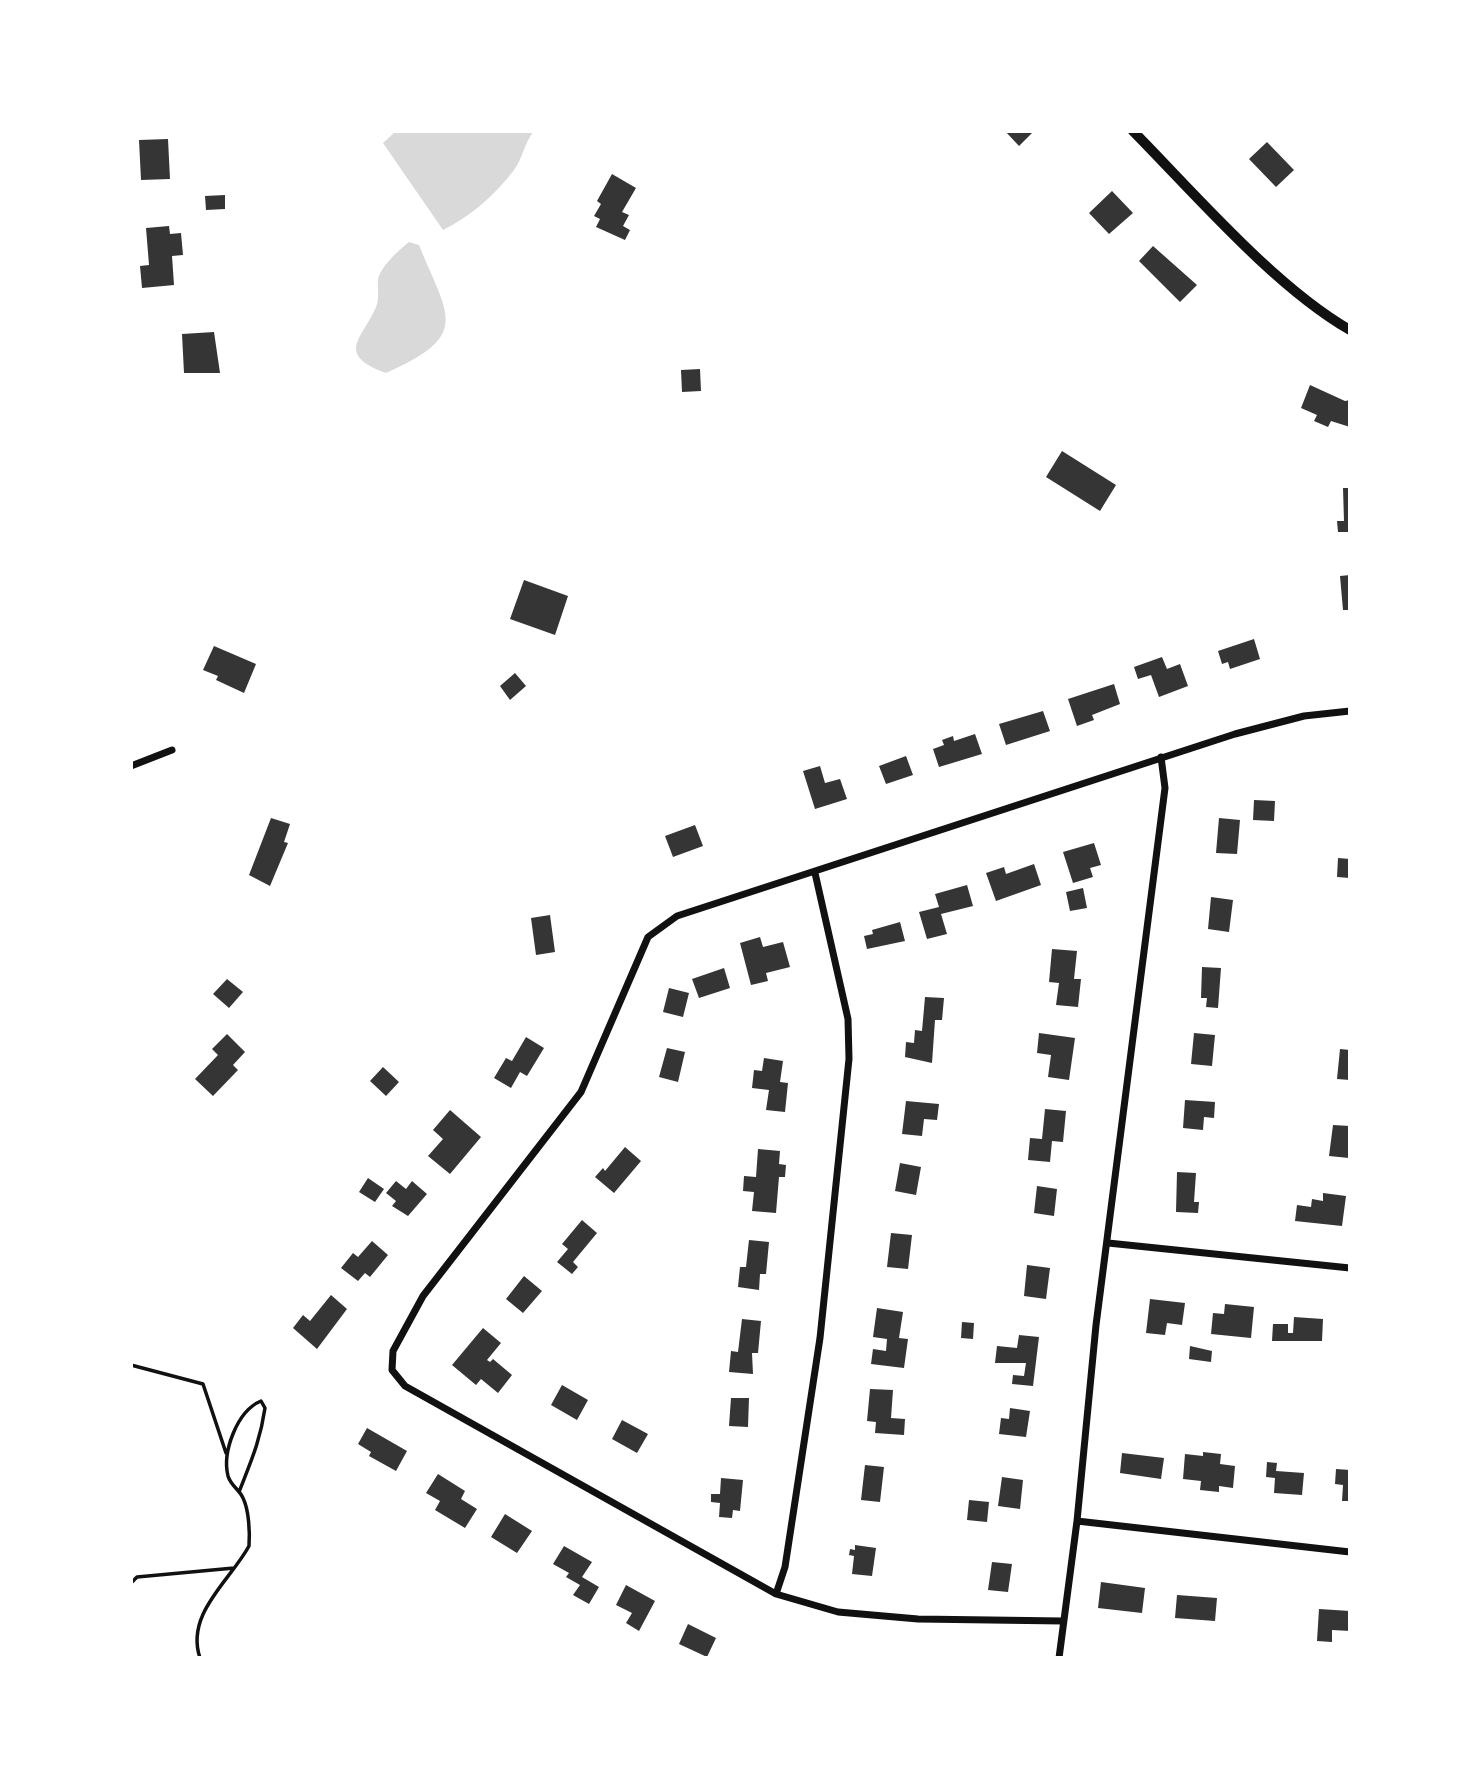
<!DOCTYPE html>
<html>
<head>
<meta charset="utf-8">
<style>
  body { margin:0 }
  #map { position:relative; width:1481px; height:1789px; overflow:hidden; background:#fff; font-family:Manrope,sans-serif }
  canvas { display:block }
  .frame { position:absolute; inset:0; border:133px solid #fff; pointer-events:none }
</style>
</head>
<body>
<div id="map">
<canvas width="1481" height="1789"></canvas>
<div class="frame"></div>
</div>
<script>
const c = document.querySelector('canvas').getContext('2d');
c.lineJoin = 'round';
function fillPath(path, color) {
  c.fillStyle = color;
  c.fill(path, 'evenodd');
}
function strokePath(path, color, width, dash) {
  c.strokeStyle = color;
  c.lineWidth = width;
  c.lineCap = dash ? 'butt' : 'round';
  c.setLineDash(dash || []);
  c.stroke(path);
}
fillPath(new Path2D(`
  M396,131H534C524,143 523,158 514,170C495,195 471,216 443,230L383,143Z
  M409,242L419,245C448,317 472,335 386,373C334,354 363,338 376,307C380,297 377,290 378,280C380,267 399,250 409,242Z`), '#d9d9d9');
fillPath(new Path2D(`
  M1005,131H1034L1019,146Z
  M168,139L170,179L141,180L139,140Z
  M1267,142L1294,170L1276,187L1249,159Z
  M612,174L636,188L622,212L629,215L623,226L630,230L625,240L596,227L600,219L594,216L601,204L597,201Z
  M1112,191L1133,213L1109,234L1089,213Z
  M225,195V209L206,210L205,196Z
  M169,226L170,234L181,233L183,255L172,256L174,285L142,288L140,266L149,265L146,228Z
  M1153,246L1197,285L1180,302L1139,261Z
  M214,332L220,373H184L182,334Z
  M700,369L701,391L682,392L681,370Z
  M1310,385L1345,401L1350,400V427L1331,421L1328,427L1314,421L1317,415L1301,408Z
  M1062,451L1116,485L1100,511L1046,477Z
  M1343,488H1350V532H1338L1337,521H1344Z
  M1350,575V610H1343L1340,576Z
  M524,580L568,596L555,635L510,619Z
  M1254,639L1260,659L1230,669L1228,662L1222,664L1218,651Z
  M214,646L256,664L244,693L216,680L218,676L203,670Z
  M1162,657L1167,669L1180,664L1188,686L1159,697L1151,675L1138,679L1134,667Z
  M515,673L526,686L510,700L500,686Z
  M1114,684L1120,704L1092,715L1094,720L1077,726L1068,699Z
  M1043,711L1050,731L1006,745L999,724Z
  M975,734L982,754L939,767L933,749L944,745L942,740L953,736L954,741Z
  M906,756L913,775L886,784L879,766Z
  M820,766L825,783L840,779L847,799L815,809L803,771Z
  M1254,800L1275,801L1274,821L1253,820Z
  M271,818L290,824L284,842L288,843L270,886L249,875Z
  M1219,818L1240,820L1237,854L1216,853Z
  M695,825L703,846L673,857L665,836Z
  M1094,843L1101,865L1090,868L1093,877L1073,883L1063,852Z
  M1338,858L1350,859V878L1337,877Z
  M1034,864L1041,885L996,901L986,873L1004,867L1006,874Z
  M967,885L973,906L941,914L947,934L927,939L919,912L939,907L935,894Z
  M1083,888L1087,908L1070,911L1066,892Z
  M1211,897L1233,900L1229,932L1208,929Z
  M550,915L555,952L536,955L531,918Z
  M900,922L905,941L867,949L864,936L873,934L872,930Z
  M760,937L763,947L783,942L790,967L766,973L768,981L751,985L740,943Z
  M1052,949L1077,951L1074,979H1081L1078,1007L1056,1005L1059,983L1049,982Z
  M1202,967L1221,968L1218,1008L1206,1007L1207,998H1201Z
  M724,968L730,988L699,998L692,979Z
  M227,979L243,992L229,1008L213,994Z
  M669,988L689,993L683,1017L663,1012Z
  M925,997L944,998L942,1020H935L932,1063L905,1057L906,1042L914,1043L915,1030L922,1031Z
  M1039,1033L1075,1038L1069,1080L1048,1077L1051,1055L1037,1053Z
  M1194,1033L1215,1035L1212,1066L1191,1064Z
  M227,1034L245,1052L233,1065L238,1070L213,1096L195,1079L218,1055L212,1049Z
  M526,1037L544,1048L527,1076L520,1072L511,1088L494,1078L506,1058L512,1061Z
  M667,1048L685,1052L678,1082L659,1077Z
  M1340,1049L1350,1050V1080L1337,1079Z
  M764,1058L783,1061L780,1082L788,1083L785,1112L766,1110L769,1090L752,1088L754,1070L762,1071Z
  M383,1067L399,1082L386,1096L370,1081Z
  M1185,1100L1215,1102L1214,1118L1204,1117L1203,1130L1183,1128Z
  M906,1101L939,1104L937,1120L924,1119L922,1136L902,1134Z
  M1045,1109L1066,1111L1063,1142L1052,1141L1050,1162L1028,1160L1030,1138L1042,1139Z
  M450,1110L481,1137L450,1174L428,1156L443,1139L433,1130Z
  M1333,1125L1350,1126L1349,1158L1329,1156Z
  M625,1147L641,1161L614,1193L595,1177L603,1168L605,1171Z
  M758,1149L780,1151L779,1164L786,1165L785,1177H779L776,1213L752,1211L754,1192L743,1191L744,1176L756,1177Z
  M900,1163L921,1167L916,1195L895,1191Z
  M1177,1172L1196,1173L1194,1202H1199L1198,1213L1176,1212Z
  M368,1178L384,1189L375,1202L359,1192Z
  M396,1181L406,1189L412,1181L427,1194L408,1216L392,1206L396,1201L386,1193Z
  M1037,1186L1057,1189L1054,1216L1034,1213Z
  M1323,1193L1346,1196L1342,1226L1295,1221L1297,1205L1311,1207L1312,1199L1323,1201Z
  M582,1220L597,1233L573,1262L578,1267L572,1274L557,1262L568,1249L562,1244Z
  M891,1233L912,1235L908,1269L887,1267Z
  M749,1240L769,1242L766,1274H760L759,1290L738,1287L740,1267H746Z
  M372,1241L388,1255L370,1277L365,1273L358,1281L341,1268L353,1253L358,1257Z
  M1027,1265L1050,1268L1046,1299L1024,1296Z
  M524,1276L542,1291L523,1313L506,1299Z
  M331,1295L347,1309L317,1349L293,1328L303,1315L310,1321Z
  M1150,1299L1185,1303L1182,1325L1167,1323L1165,1335L1146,1333Z
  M1225,1304L1254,1307L1251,1338L1211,1334L1213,1313L1224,1314Z
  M877,1308L903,1312L899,1338L908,1339L904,1368L871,1364L873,1349L886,1351L887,1339L873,1337Z
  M1294,1317L1323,1319L1322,1341H1272L1273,1324H1288V1333H1293Z
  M742,1319L761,1321L758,1353H752L753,1374L729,1372L731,1351L738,1352Z
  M962,1322L974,1323L973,1339L961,1338Z
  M483,1328L501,1343L487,1360L490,1362L493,1359L512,1375L498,1393L481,1379L476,1385L452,1365Z
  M1019,1335L1039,1337L1033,1386L1012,1384L1013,1375L1024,1376L1026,1363H995L997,1346L1017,1348Z
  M1190,1346L1212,1351L1211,1362L1189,1359Z
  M562,1385L588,1400L577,1420L551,1405Z
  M870,1389L893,1390L891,1418L905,1419L904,1435L875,1433L876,1422L867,1421Z
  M731,1398H749L748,1427L729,1426Z
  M1010,1408L1030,1411L1026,1437L999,1434L1001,1418L1009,1419Z
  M622,1420L648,1434L637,1453L612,1439Z
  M367,1428L407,1451L396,1471L369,1456L371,1452L358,1444Z
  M1203,1452L1221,1454L1220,1464L1235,1466L1233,1488L1219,1486V1492L1200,1490L1201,1481L1183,1479L1185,1454L1203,1456Z
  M1122,1453L1164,1458L1161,1479L1120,1473Z
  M1267,1462L1277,1463L1276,1471L1304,1473L1302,1495L1274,1493L1275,1478L1266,1477Z
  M865,1465L884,1467L880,1502L861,1500Z
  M1336,1469L1350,1470V1501H1342L1343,1485L1335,1484Z
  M438,1474L465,1491L461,1499L477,1509L465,1528L435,1510L440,1501L426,1493Z
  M1002,1477L1023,1480L1020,1509L998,1506Z
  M721,1478L743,1480L740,1511L733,1510L732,1518L719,1517L720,1503L711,1502V1494H720Z
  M969,1500L989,1502L987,1522L967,1520Z
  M505,1514L532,1531L517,1553L491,1537Z
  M855,1545L876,1548L872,1576L852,1574L854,1556L849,1555L850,1549L855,1550Z
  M564,1546L592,1562L582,1577L599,1587L589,1604L573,1595L580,1585L566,1577L569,1573L553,1564Z
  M992,1562L1012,1564L1008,1592L988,1590Z
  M1101,1582L1145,1588L1142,1613L1098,1608Z
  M626,1585L655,1601L639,1631L626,1623L632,1613L616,1605Z
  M1177,1595L1217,1598L1215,1621L1175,1618Z
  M1319,1609L1350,1611V1631L1332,1630V1642L1317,1641Z
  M688,1624L716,1638L707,1657L679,1644Z`), '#353535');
strokePath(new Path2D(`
  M131,1365L203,1384L226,1453
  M131,1583L137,1577L234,1568
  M200,1658C185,1614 230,1581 249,1546C250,1533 249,1510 243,1498C239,1489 231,1486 228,1476C222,1452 237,1411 261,1401L265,1408C260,1442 251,1461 239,1492`), '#111', 3.5);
strokePath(new Path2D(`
  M131,766L172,750
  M1108,1243L1350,1268
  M1077,1521L1350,1552
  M776,1594L785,1567L820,1338L849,1059L848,1019L815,873
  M1063,1621L918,1619L838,1612L776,1594L405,1386L392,1370L393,1351L423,1296L581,1092L648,937L677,916L1235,734L1304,716L1350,711
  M1059,1658L1077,1521L1096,1325L1165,788L1161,757`), '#111', 7);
strokePath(new Path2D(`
  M1133,131C1195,194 1275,287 1350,330`), '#111', 10);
</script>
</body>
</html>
